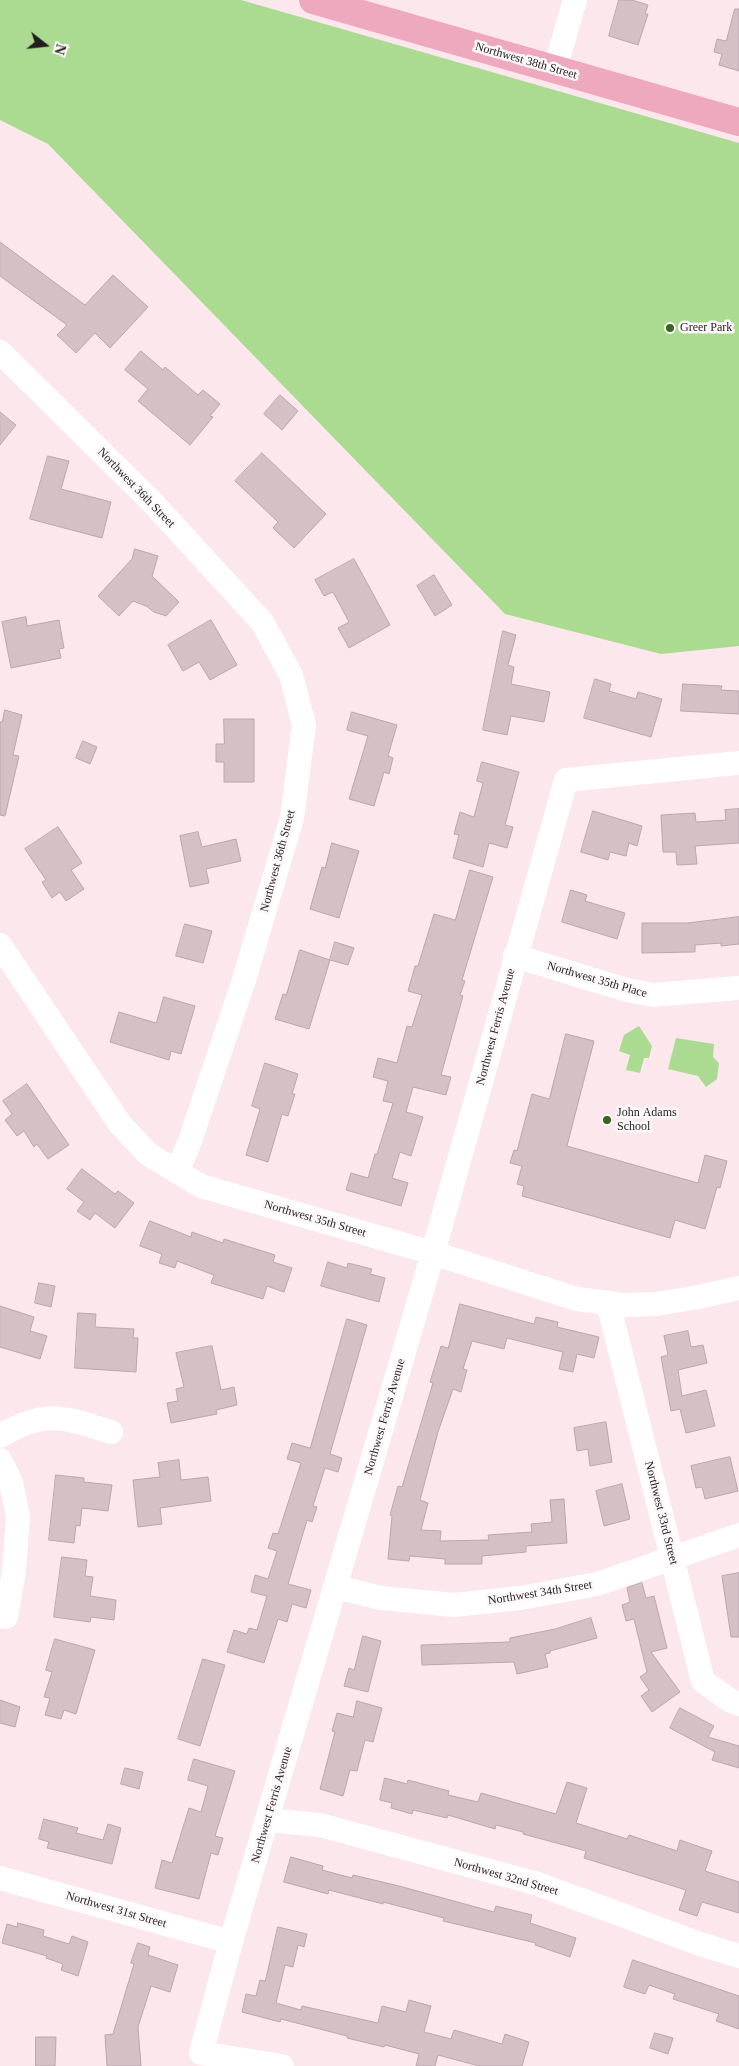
<!DOCTYPE html>
<html>
<head>
<meta charset="utf-8">
<style>
  body { margin:0 }
  #map { position:relative; width:739px; height:2066px; overflow:hidden; background:#fbe7ec; font-family:"Times New Roman",serif }
  canvas { display:block }
  .north { position:absolute; left:20px; top:20px; width:50px; height:50px; -webkit-text-stroke:4px #fdf9fa; paint-order:stroke; rotate:106deg; font-size:14px; font-weight:700; line-height:20px; text-align:center; color:#241d1e }
  .north::after { content:''; display:block; margin:auto; width:18px; height:22px; background:#241d1e; clip-path:polygon(50% 0,100% 100%,50% 72%,0 100%) }
</style>
</head>
<body>
<div id="map">
<canvas width="739" height="2066"></canvas>
<div class="north">N</div>
</div>
<script>
const c = document.querySelector('canvas').getContext('2d');
c.lineJoin = 'round';
function fillPath(path, color) {
  c.fillStyle = color;
  c.fill(path, 'evenodd');
}
function strokePath(path, color, width, dash) {
  c.strokeStyle = color;
  c.lineWidth = width;
  c.lineCap = dash ? 'butt' : 'round';
  c.setLineDash(dash || []);
  c.stroke(path);
}
function label(font, color, halo, rows, align = 'center') {
  c.font = font + ' "Times New Roman",serif';
  c.lineWidth = 5;
  c.setLineDash([]);
  c.textBaseline = 'middle';
  c.strokeStyle = halo;
  c.fillStyle = color;
  for (const [text, x, y, turn = 0] of rows) {
    c.save();
    c.translate(x, y);
    c.rotate((+turn || 0) * Math.PI / 180);
    c.textAlign = isNaN(turn) ? turn : align;
    if (halo) c.strokeText(text, 0, 0);
    c.fillText(text, 0, 0);
    c.restore();
  }
}
fillPath(new Path2D(`
  M0,0H241L739,143V646L661,654L505,614L48,144L0,120Z
  M639,1026L652,1046L649,1058H644L640,1073L626,1070L630,1055L619,1051L624,1035Z
  M676,1038L714,1044L713,1057L719,1063L717,1079L706,1087L698,1076L668,1069Z`), '#aadb90');
const building = new Path2D(`
  M619,0H632L648,5L645,14H648L638,45L609,36Z
  M735,9H739V71L719,65L722,54L714,52L717,39L726,41Z
  M0,242L85,305L113,275L148,307L110,348L95,333L76,353L57,335L67,325L0,276Z
  M141,351L163,370L165,367L198,395L203,390L220,404L210,416L213,417L190,445L138,401L148,389L125,370Z
  M280,395L298,411L282,430L264,414Z
  M0,412L16,425L0,445Z
  M262,453L326,514L294,548L273,528L278,522L235,481Z
  M48,456L69,461L61,489L111,502L102,538L30,519Z
  M135,549L158,556L152,576L179,602L166,616L154,612L146,606L133,601L119,616L98,596L132,559Z
  M354,559L390,625L349,648L338,628L349,622L333,592L324,596L315,580Z
  M434,575L452,605L435,616L417,586Z
  M26,617L27,626L59,620L64,648L59,649L61,658L11,668L2,622Z
  M211,620L237,665L210,680L199,662L183,671L168,645Z
  M503,631L516,635L508,665L514,667L511,684L550,692L544,722L511,716L507,735L483,730Z
  M595,679L611,684L609,691L636,699L638,692L662,699L651,737L584,718Z
  M683,684L722,686L721,690L739,691V714L681,711Z
  M5,710L22,715L13,755L19,756L5,816L0,815V722H2Z
  M352,712L397,725L388,756L393,758L389,774L384,772L374,806L349,799L368,736L347,730Z
  M224,719H254V782H224V762H216V744H224Z
  M83,741L97,747L90,764L76,758Z
  M482,762L519,772L505,825L513,827L507,848L489,843L483,867L453,858L459,835L454,834L460,812L474,817L483,783L477,781Z
  M739,809V843L695,846L697,864L677,865L676,852H663L661,815L695,813L696,822L726,820L725,810Z
  M593,811L642,826L637,846L629,843L626,856L610,852L608,860L581,852Z
  M58,827L82,863L71,870L84,889L66,901L60,892L52,898L42,882L46,880L25,849Z
  M198,832L202,847L236,839L241,861L206,869L209,883L190,887L180,836Z
  M332,843L359,851L339,918L310,909L322,867L325,868Z
  M470,870L493,877L462,980L465,981L460,995L463,996L441,1075L451,1077L446,1095L413,1087L406,1112L423,1117L411,1156L400,1152L392,1178L408,1183L401,1206L346,1190L351,1173L368,1178L375,1154H377L393,1103L383,1101L388,1081L373,1077L378,1058L397,1063L407,1026L412,1027L422,995L408,991L415,966H418L434,914L455,920Z
  M571,890L587,895L585,901L625,913L617,939L562,922Z
  M739,917V944L721,946V943L695,945V952L642,953V923H687Z
  M185,924L212,931L203,963L176,956Z
  M335,942L354,948L348,965L330,960Z
  M300,950L330,960L309,1029L275,1019L283,994L286,995Z
  M164,997L195,1006L181,1054L171,1051L169,1060L110,1042L119,1012L156,1023Z
  M566,1034L594,1041L567,1146L698,1183L705,1155L727,1161L720,1188L717,1187L705,1229L675,1220L670,1238L522,1196L524,1186L517,1184L522,1166L510,1163L514,1150L517,1151L532,1094L549,1099Z
  M265,1063L298,1074L292,1094H295L288,1116L282,1114L268,1162L246,1155L260,1109L252,1106Z
  M27,1084L69,1145L48,1159L37,1144L34,1147L24,1131L17,1136L5,1120L12,1114L3,1101Z
  M82,1169L115,1194L118,1191L134,1203L115,1228L95,1213L90,1220L77,1211L84,1202L67,1189Z
  M150,1221L191,1237L192,1232L223,1243L224,1239L275,1255L273,1262L292,1268L284,1292L267,1286L263,1299L211,1283L214,1275L177,1261L175,1268L159,1263L162,1254L140,1246Z
  M328,1262L347,1268L348,1263L372,1269L370,1274L385,1278L379,1302L321,1286Z
  M39,1283L55,1286L51,1307L35,1303Z
  M460,1304L534,1324L536,1317L558,1322L557,1327L599,1337L594,1358L577,1354L573,1372L559,1369L563,1352L507,1338L504,1349L472,1341L463,1369L467,1370L461,1392L453,1389L438,1432L420,1500L428,1503L421,1530L441,1531L440,1541L489,1540L488,1535L532,1532L531,1524L552,1522L550,1500L564,1499L567,1543L526,1546V1552L482,1556V1564H445V1559L410,1556L409,1561L388,1559L392,1516L390,1515L398,1486L402,1487L433,1383L430,1382L441,1346L448,1348Z
  M0,1306L34,1317L30,1331L47,1336L40,1359L0,1347Z
  M78,1313L96,1314L95,1327L134,1329L133,1338H138L136,1372L75,1368Z
  M347,1319L367,1325L330,1454L342,1458L338,1472L325,1468L313,1506L317,1507L312,1522L307,1520L288,1584L311,1590L306,1608L292,1604L287,1622L278,1619L264,1663L227,1652L234,1630L247,1634L249,1628L257,1630L267,1596L251,1592L255,1575L268,1579L277,1551L268,1548L273,1533L278,1534L301,1463L287,1459L292,1443L310,1448Z
  M688,1331L691,1347L703,1345L707,1363L678,1370L682,1396L706,1390L715,1426L686,1433L680,1409L671,1411L661,1357L668,1355L664,1336Z
  M212,1346L221,1390L234,1387L237,1405L216,1410L217,1414L171,1423L167,1403L178,1401L176,1389L184,1387L176,1353Z
  M606,1422L612,1462L590,1466L588,1449L577,1451L574,1428Z
  M730,1457L738,1491L705,1499L702,1487L696,1488L691,1466Z
  M179,1460L181,1480L208,1477L211,1501L160,1508L162,1524L138,1527L133,1480L160,1477L158,1463Z
  M56,1475L84,1478V1482L112,1485L108,1511L82,1508L80,1526L76,1525L74,1543L49,1540Z
  M622,1484L630,1519L604,1526L596,1491Z
  M62,1557L87,1560L85,1576L93,1577L90,1596L116,1600L114,1620L91,1617L90,1622L54,1617Z
  M739,1573V1637H731L722,1576Z
  M642,1583L646,1598L654,1596L667,1648L651,1652L680,1692L652,1712L641,1696L649,1690L640,1677L647,1672L634,1619L626,1621L622,1605L630,1602L627,1588Z
  M591,1618L597,1638L550,1651V1653L545,1654L548,1667L517,1674L514,1662L422,1665L421,1645L510,1642V1638L555,1629Z
  M363,1636L381,1641L368,1692L344,1686L349,1668L354,1670Z
  M55,1639L95,1650L76,1714L64,1710L61,1719L45,1715L50,1698L44,1697L52,1672L46,1670Z
  M203,1659L225,1665L200,1746L178,1739Z
  M0,1700L20,1707L15,1727L0,1723Z
  M357,1701L382,1708L373,1742L365,1740L357,1771L350,1770L343,1796L320,1789L335,1732L332,1731L337,1713L353,1717Z
  M680,1708L714,1726L708,1737L739,1746V1768L712,1760L715,1752L670,1728Z
  M194,1759L235,1771L215,1836L223,1838L218,1855L211,1853L199,1899L155,1888L162,1860L172,1863L189,1808L201,1812L208,1786L188,1780Z
  M125,1768L143,1772L139,1789L121,1784Z
  M385,1778L407,1784L408,1780L449,1791L448,1795L478,1802L481,1793L556,1814L567,1782L587,1788L576,1823L627,1839L629,1835L677,1851L680,1840L712,1851L705,1871L739,1882V1913L702,1902L697,1916L679,1910L686,1890L584,1858L586,1851L523,1834V1832L496,1825L495,1829L448,1815L447,1818L413,1810L412,1814L391,1808L392,1803L380,1800Z
  M44,1819L78,1828L76,1833L103,1840L108,1824L121,1828L112,1864L47,1848L49,1842L39,1839Z
  M291,1857L323,1866L322,1870L352,1878L353,1875L399,1886L494,1912L496,1906L532,1915L530,1923L576,1938L570,1957L535,1945L536,1943L443,1921L444,1918L383,1902V1904L329,1890L328,1894L284,1882Z
  M18,1923L44,1930L43,1936L69,1944L72,1936L88,1942L78,1976L61,1970L63,1964L46,1958L47,1956L2,1943L7,1924L17,1927Z
  M278,1927L307,1934L304,1947L298,1945L293,1967L285,1965L276,2003L301,2010L302,2006L378,2023L382,2006L406,2012L409,2000L431,2006L424,2032L451,2039L454,2030L502,2044L505,2034L529,2042L522,2066H479L438,2055L435,2066H416L419,2054L385,2045L384,2047L347,2038V2036L281,2019L280,2022L242,2012L246,1994L256,1996L260,1980L265,1981Z
  M138,1943L150,1947L148,1955L178,1965L170,1992L151,1986L138,2027L141,2066H107L105,2035L113,2034L134,1964L131,1963Z
  M633,1960L739,1996V2029L716,2021L719,2014L673,1999L675,1994L649,1985L645,1994L624,1987Z
  M655,2033L673,2038L668,2054L650,2048Z
  M36,2037H56L55,2066H36Z`);
fillPath(building, '#d4c0c5');
strokePath(building, '#baa7ac', 1);
strokePath(new Path2D(`
  M555,69L575,0
  M0,352L152,502L262,622L291,675L304,725L292,818L244,980L190,1141L177,1172
  M0,945L120,1124L148,1154L201,1186L433,1253L577,1299L624,1305L656,1304L699,1297L739,1288
  M515,956L627,990L653,995L739,988
  M608,1303L703,1681L731,1701L739,1704
  M0,1436C45,1409 64,1417 111,1432
  M0,1460L11,1482L18,1516L14,1572L6,1617L0,1616
  M336,1587L381,1598L454,1605L521,1598L597,1584L739,1535
  M268,1820L320,1825L538,1884L700,1944L739,1956
  M0,1878L231,1942
  M282,2066L201,2053L231,1942L433,1253L566,780L739,763`), '#fff', 24);
strokePath(new Path2D(`
  M313,0L739,122`), '#eea9be', 28);
for (const [x, y, r, color] of [
  [670,328,5,"#3a6420"],
  [607,1120,5,"#3a6420"]
]) {
  const dot = new Path2D();
  dot.arc(x, y, r, 0, 2 * Math.PI);
  c.fillStyle = color;
  c.fill(dot);
  strokePath(dot, '#fdf9fa', 2);
}
label('12px', '#241d1e', '#fdf9fa', [
  ["Northwest 38th Street",526,61,16],
  ["Northwest 36th Street",136,488,46],
  ["Northwest 36th Street",278,861,-75],
  ["Northwest 35th Place",597,980,16],
  ["Northwest Ferris Avenue",496,1027,-75],
  ["Northwest 35th Street",315,1219,16],
  ["Northwest Ferris Avenue",385,1417,-74],
  ["Northwest 33rd Street",661,1513,76],
  ["Northwest 34th Street",540,1593,-9],
  ["Northwest Ferris Avenue",272,1805,-74],
  ["Northwest 32nd Street",506,1877,16],
  ["Northwest 31st Street",116,1910,16]
]);
label('12px', '#241d1e', '#fdf9fa', [
  ["Greer Park",680,328],
  ["John Adams",617,1113],
  ["School",617,1127]
], 'left');
</script>
</body>
</html>
